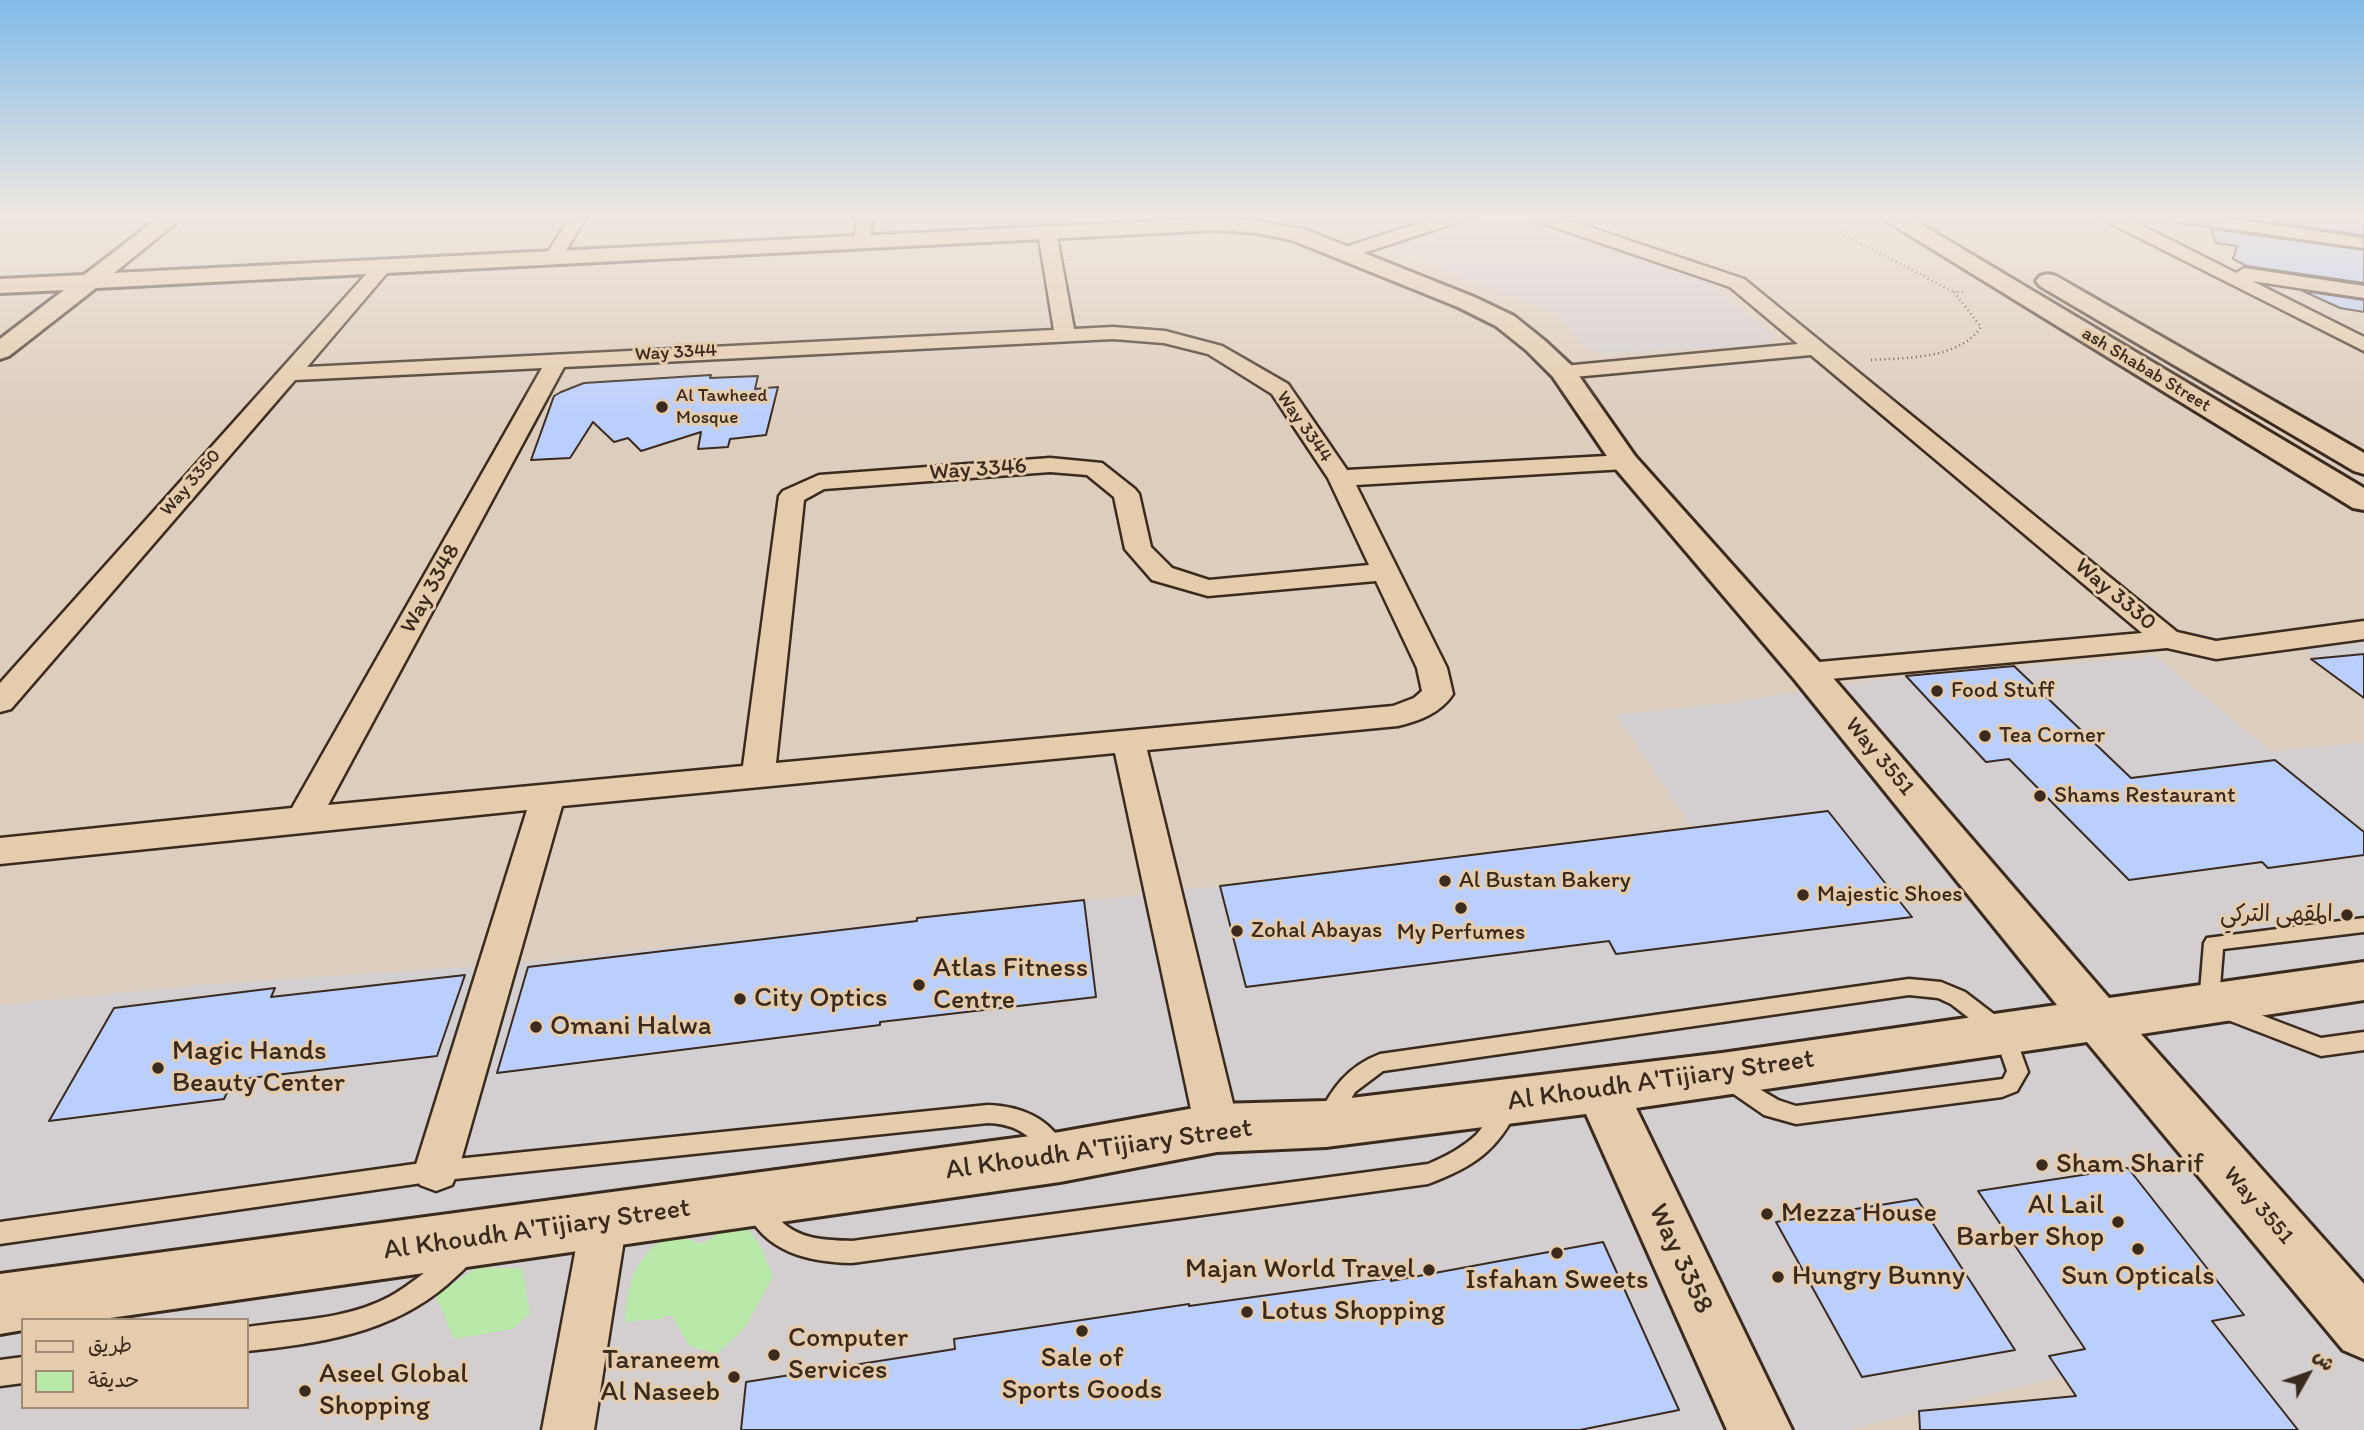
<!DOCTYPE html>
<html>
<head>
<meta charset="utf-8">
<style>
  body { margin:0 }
  #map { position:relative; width:2364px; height:1430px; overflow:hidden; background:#ddcdbd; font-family:Itim,"Playpen Sans Arabic",sans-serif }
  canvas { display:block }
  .legend { position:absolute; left:21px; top:1318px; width:228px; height:91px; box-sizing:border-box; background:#e5ccad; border:2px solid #a18b74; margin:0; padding:9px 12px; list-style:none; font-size:21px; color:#3b2a1e }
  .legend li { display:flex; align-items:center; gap:14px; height:35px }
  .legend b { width:35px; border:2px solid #a18b74 }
  .north { position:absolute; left:2273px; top:1339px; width:70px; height:70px; -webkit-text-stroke:5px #e5ccad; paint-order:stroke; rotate:50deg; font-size:19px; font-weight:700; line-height:28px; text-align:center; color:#3b2a1e }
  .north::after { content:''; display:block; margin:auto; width:24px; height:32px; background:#3b2a1e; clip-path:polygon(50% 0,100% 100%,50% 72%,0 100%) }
</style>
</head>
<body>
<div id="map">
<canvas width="2364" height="1430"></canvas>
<ul class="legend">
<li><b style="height:9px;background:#e5ccad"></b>طريق</li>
<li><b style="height:19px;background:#b9e9a9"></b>حديقة</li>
</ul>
<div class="north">ش</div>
</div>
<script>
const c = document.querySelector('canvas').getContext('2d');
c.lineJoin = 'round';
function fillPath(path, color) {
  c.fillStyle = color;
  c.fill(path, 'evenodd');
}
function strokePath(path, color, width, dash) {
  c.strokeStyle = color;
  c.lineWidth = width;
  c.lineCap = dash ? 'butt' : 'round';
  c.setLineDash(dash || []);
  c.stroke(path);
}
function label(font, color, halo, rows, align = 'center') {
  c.font = font + ' Itim,"Playpen Sans Arabic",sans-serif';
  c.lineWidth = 6;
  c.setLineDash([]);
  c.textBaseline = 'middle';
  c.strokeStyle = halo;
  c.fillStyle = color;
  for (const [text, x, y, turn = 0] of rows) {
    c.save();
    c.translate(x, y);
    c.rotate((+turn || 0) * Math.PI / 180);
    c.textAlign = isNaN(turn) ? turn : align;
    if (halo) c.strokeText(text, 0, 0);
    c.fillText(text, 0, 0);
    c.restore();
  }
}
fillPath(new Path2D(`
  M1478,216H1513L1709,282L1774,336L1766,344L1602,354L1585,348L1557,314L1386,247Z
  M2364,637V697L2301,646Z
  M2155,656L2272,752L2364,742V1430H2146L2100,1367L1848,1430H0V1005L199,985L511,964L1220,886L1693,829L1616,715L1727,703L1906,676ZM23,1320H247V1407H23Z`), '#d3ced0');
fillPath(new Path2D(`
  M749,1230L761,1247L773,1277L743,1330L717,1354L690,1346L671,1315L658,1319L625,1322C628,1278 635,1257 673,1232L700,1244L714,1237L713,1234L716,1232Z
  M476,1268H522L530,1313L513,1329L454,1339L436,1295Z`), '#b9e9a9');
const building = new Path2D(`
  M2229,216H2364V236L2362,235Z
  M2211,229L2364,250V283L2247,266L2233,259L2237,246L2216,243Z
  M2303,291L2364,300V312L2340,308Z
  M711,375L710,378L758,376L755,389L778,387L766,435L730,439L728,447L698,449L701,432L641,451L628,438L614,442L593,422L570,458L531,460L554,396L561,392L584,383Z
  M2364,654V698L2311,659Z
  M2014,666L2131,778L2275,760L2364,832V855L2268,868L2262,862L2129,880L2009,759L1986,762L1906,676Z
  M1828,811L1912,917L1616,954L1609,941L1246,987L1220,886Z
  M1084,900L1096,997L880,1022V1025L497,1073L528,967L917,921V918Z
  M465,975L437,1056L233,1080L224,1099L49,1121L114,1008L275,988L271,997Z
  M2128,1168L2244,1315L2212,1321L2298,1430H1920L1919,1411L2076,1396L2049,1356L2085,1349L1978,1191Z
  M1917,1199L2015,1350L1862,1377L1776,1222Z
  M1603,1242L1679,1410L1580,1430H741L746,1382L955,1349L954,1339L1189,1304V1306L1391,1278V1281Z`);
fillPath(building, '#bbcffe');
strokePath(building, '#3b2a1e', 2);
const service = new Path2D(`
  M2364,918V932L2223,949L2219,999L2321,1038L2364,1032V1050L2321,1056L2202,1010L2199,1004L2204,943L2207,938Z
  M1909,979L1941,982L1965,992L2012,1028L2028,1072L2017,1091L2002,1097L1796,1124L1764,1115L1722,1086L1718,1080L1722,1074L1729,1071L1778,1100L1796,1106L2003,1079L2007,1071L1996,1039L1951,1004L1938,998L1909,995L1383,1071L1355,1092L1336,1126L1328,1129L1320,1126L1317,1119C1331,1089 1348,1066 1380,1054Z
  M1508,1097L1516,1099L1519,1106C1498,1151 1473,1167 1428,1184L852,1263C808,1262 764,1252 745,1208L748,1200L756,1197C767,1202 771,1211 780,1220C799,1240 826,1240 852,1241L1428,1164C1445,1157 1462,1148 1476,1135C1487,1124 1494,1102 1508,1097Z
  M988,1105C1020,1106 1051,1118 1065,1149L1062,1156L1054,1159C1045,1156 1042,1150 1036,1144C1022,1129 1008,1124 988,1123L436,1181L0,1244V1222L436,1161Z
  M461,1245L469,1248L473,1256C468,1268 457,1275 448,1284C390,1334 320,1343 247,1351V1327C293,1320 346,1320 389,1297C412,1284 433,1266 453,1248Z
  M23,1357V1383L0,1386V1360Z`);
const minor = new Path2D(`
  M571,216H587L559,262H547L544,258Z
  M857,216H873L869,246L863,247L854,242Z
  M1441,216H1466L1464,220L1351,257H1339L1336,253L1339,249Z
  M1531,216H1556L1744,279L2177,632L2216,641L2364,621V639L2216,659L2167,648L1808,681L1797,679L1793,672L1797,665L1808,663L2142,633L1811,355L1563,378L1555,377L1552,372L1555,367L1563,366L1798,344L1730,287L1533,220Z
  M2102,216H2123L2236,273L2244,268L2364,286V298L2252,281L2364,337V351L2104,220Z
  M2168,216H2211L2362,238L2364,248L2176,221Z
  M1047,227L1056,232L1074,329L1113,327L1165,331L1222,346L1288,384L1347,470L1625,455L1634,457L1637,462L1634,467L1625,469L1356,485L1447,668L1453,694C1441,713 1419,721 1398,726L1147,750L1239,1128L1232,1142L1217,1147L1202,1142L1195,1128L1115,753L562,806L458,1171L452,1185L436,1191L420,1185L414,1171L527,810L0,864V838L292,808L542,368L295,380L11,709L0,712V683L377,262H391L393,266L307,367L1054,330L1038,232ZM1113,339L1164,343L1208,354L1272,394L1328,478L1369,565L1209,580L1172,568L1151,547L1139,494L1135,489L1102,463L1050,458L819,475L783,491L779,496L743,766L328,805L564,367ZM1050,472L1087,475L1114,497L1125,549L1152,580L1208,596L1376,581L1417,668L1422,691L1414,698L1393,706L776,763L804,500L824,489Z
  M604,1199L620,1206L627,1221L594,1430H542L581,1221L588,1206Z`);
const tertiary = new Path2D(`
  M161,216H184L114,273L1216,218L1257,221L1306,230L1474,297L1514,316L1544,340L1572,366L1635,456L1821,664L2109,998L2364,962V1000L2141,1034L2364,1284V1359L2343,1350L2087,1042L1636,1108L1792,1430H1727L1586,1114L1326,1147L1217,1152L1060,1182L96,1320H23V1330L0,1334V1274L1060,1132L1217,1104L1326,1101L1722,1053L2057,1005L1795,680L1615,468L1553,377L1526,350L1496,326L1458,307L1292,240L1257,233L1216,230L96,288L9,356L0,359V339L64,290L0,293V279L84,275Z`);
const primary = new Path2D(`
  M1882,216H1907L2364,488V510L2353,508L1885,220Z
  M2048,274L2056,276L2364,453V474L2354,471L2040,286L2036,281L2040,276Z`);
strokePath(service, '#3b2a1e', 5);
strokePath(minor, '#3b2a1e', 5);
strokePath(tertiary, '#3b2a1e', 6);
strokePath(primary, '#3b2a1e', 6);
strokePath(new Path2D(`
  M1808,216L1954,292
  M1871,360C1905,358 1960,359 1981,327L1954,292H1966`), '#3b2a1e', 2.5, [1, 3.5]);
fillPath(service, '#e5ccad');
fillPath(minor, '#e5ccad');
fillPath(tertiary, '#e5ccad');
fillPath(primary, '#e5ccad');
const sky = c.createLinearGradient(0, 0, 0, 416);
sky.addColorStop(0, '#81bbe8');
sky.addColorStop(0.52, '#f0e8e1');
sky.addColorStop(1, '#f0e8e100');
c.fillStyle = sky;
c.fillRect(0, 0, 2364, 416);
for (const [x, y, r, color] of [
  [662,407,7,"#3b2a1e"],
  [1937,691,7,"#3b2a1e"],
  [1985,736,7,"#3b2a1e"],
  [2040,796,7,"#3b2a1e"],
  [1445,881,7,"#3b2a1e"],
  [1803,895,7,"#3b2a1e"],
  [1461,908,7,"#3b2a1e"],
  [2347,915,7,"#3b2a1e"],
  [1237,931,7,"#3b2a1e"],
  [919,985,7,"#3b2a1e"],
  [740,999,7,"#3b2a1e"],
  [536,1027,7,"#3b2a1e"],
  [158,1068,7,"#3b2a1e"],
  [2042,1165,7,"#3b2a1e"],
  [1767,1214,7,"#3b2a1e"],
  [2118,1222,7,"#3b2a1e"],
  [2138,1249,7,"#3b2a1e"],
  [1557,1253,7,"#3b2a1e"],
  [1429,1270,7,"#3b2a1e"],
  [1778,1277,7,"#3b2a1e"],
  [1247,1312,7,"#3b2a1e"],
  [1082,1331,7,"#3b2a1e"],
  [774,1355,7,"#3b2a1e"],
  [734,1377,7,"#3b2a1e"],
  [305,1391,7,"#3b2a1e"]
]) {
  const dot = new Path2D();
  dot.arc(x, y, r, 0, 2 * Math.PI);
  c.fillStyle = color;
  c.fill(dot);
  strokePath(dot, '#e5ccad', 2.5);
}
label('19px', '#3b2a1e', '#e5ccad', [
  ["Way 3344",676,353,-3],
  ["ash Shabab Street",2146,370,31],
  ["Way 3344",1304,427,55],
  ["Way 3350",191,483,-49]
]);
label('19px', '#3b2a1e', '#e5ccad', [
  ["Al Tawheed",676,396],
  ["Mosque",676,418]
], 'left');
label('23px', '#3b2a1e', '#e5ccad', [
  ["Way 3346",978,470,-4],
  ["Way 3348",431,589,-61],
  ["Way 3330",2115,595,40],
  ["Way 3551",1879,757,50],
  ["Way 3551",2258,1206,49]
]);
label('23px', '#3b2a1e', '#e5ccad', [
  ["Food Stuff",1951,691],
  ["Tea Corner",1999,736],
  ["Shams Restaurant",2054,796],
  ["Al Bustan Bakery",1459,881],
  ["Majestic Shoes",1817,895],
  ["المقهى التركي",2333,915,"right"],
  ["Zohal Abayas",1251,931],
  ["My Perfumes",1461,933,"center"]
], 'left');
label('28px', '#3b2a1e', '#e5ccad', [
  ["Atlas Fitness",933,969],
  ["Centre",933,1001],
  ["City Optics",754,999],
  ["Omani Halwa",550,1027],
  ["Magic Hands",172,1052],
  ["Beauty Center",172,1084],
  ["Sham Sharif",2056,1165],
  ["Al Lail",2104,1206,"right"],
  ["Barber Shop",2104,1238,"right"],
  ["Mezza House",1781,1214],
  ["Majan World Travel",1415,1270,"right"],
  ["Hungry Bunny",1792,1277],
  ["Sun Opticals",2138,1277,"center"],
  ["Isfahan Sweets",1557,1281,"center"],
  ["Lotus Shopping",1261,1312],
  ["Computer",788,1339],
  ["Services",788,1371],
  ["Sale of",1082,1359,"center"],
  ["Sports Goods",1082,1391,"center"],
  ["Taraneem",720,1361,"right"],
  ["Al Naseeb",720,1393,"right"],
  ["Aseel Global",319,1375],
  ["Shopping",319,1407]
], 'left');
label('28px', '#3b2a1e', '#e5ccad', [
  ["Al Khoudh A'Tijiary Street",1661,1081,-8],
  ["Al Khoudh A'Tijiary Street",1099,1150,-8],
  ["Al Khoudh A'Tijiary Street",537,1230,-8],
  ["Way 3358",1680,1259,65]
]);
</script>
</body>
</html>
